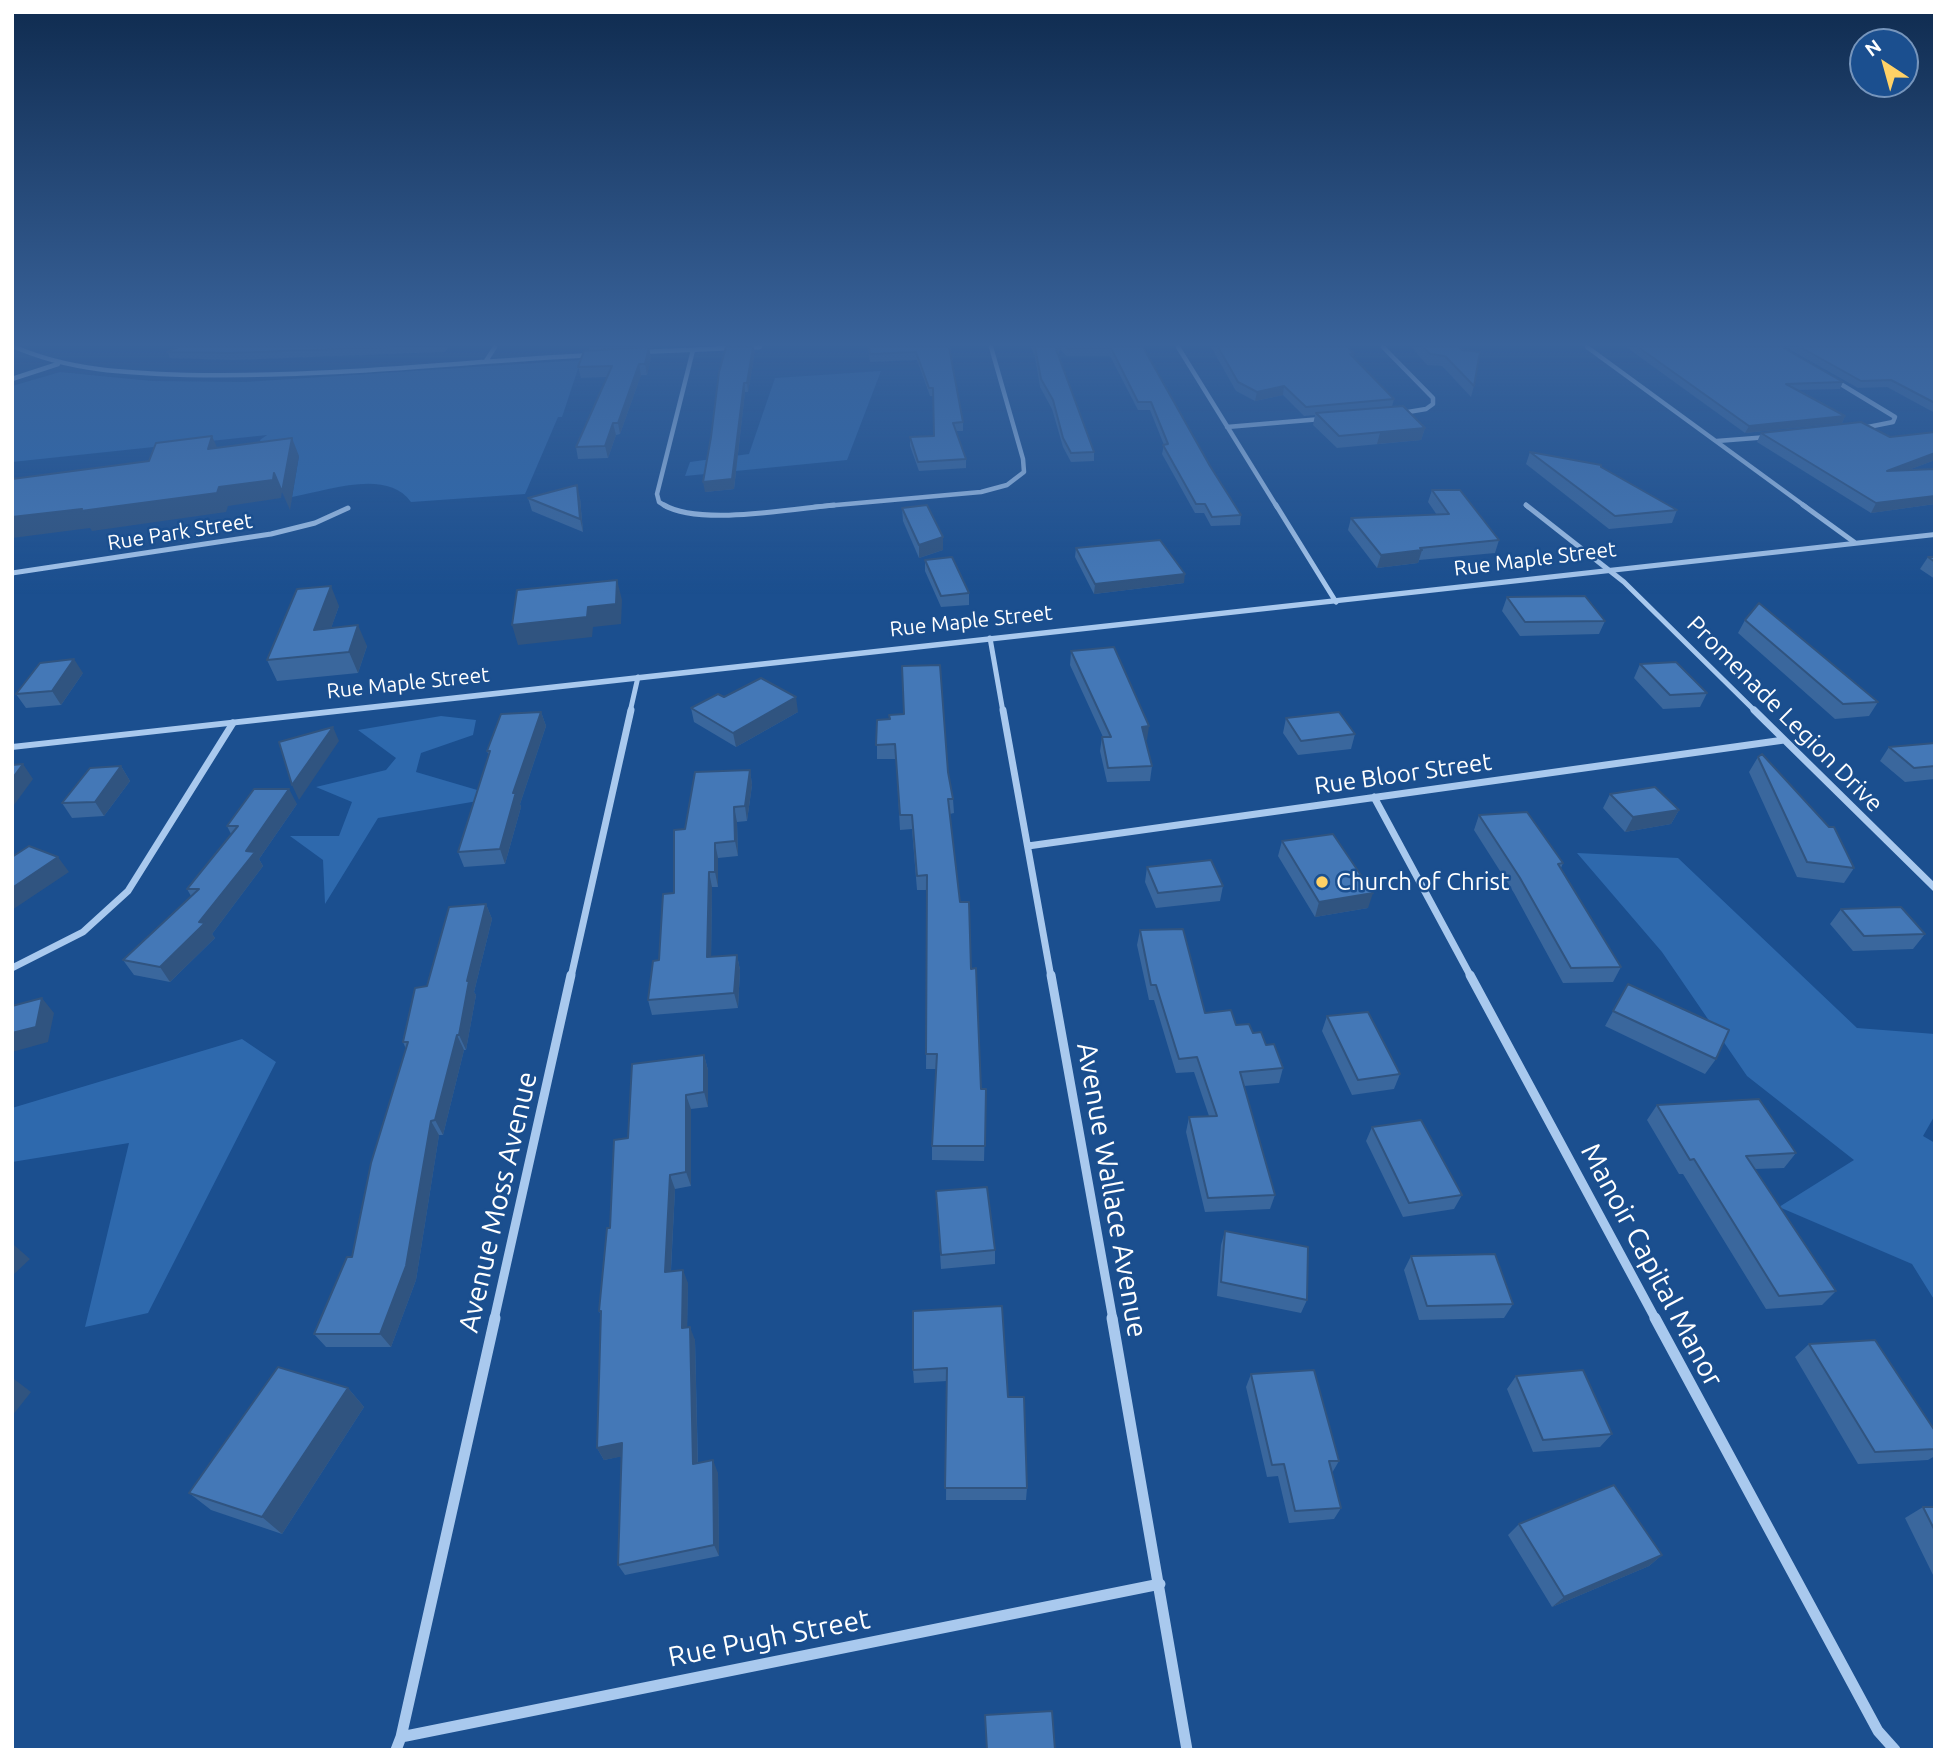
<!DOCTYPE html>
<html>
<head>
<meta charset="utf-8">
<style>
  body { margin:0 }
  #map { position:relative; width:1947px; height:1762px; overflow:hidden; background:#1b4f8f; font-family:Ubuntu,sans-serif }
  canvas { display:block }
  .frame { position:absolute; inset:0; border:14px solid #fff; pointer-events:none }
  .north { position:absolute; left:1849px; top:28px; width:70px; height:70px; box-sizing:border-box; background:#1b4f8f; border:2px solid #7695bc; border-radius:50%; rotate:324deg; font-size:19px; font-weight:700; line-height:28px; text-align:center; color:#fff }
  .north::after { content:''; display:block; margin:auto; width:24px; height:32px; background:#ffd166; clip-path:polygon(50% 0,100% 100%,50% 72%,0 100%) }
</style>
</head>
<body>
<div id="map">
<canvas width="1947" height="1762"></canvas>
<div class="frame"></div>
<div class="north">N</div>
</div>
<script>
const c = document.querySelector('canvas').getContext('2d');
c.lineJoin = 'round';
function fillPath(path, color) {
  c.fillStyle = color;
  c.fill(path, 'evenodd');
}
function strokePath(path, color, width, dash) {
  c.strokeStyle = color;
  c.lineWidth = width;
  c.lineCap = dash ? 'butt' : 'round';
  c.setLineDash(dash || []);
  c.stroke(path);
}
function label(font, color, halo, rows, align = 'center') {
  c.font = font + ' Ubuntu,sans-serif';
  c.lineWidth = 5;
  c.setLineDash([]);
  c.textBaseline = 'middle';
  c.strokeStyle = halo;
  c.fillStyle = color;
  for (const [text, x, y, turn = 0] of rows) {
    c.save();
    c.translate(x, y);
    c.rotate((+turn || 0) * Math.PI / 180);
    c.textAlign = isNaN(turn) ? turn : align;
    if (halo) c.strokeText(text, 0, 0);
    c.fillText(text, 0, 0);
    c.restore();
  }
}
fillPath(new Path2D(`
  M581,360L562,417H558L525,494L411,502C387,468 327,491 292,497L299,456L267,460L260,440L267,435L12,462V386L60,372L152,381L245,382Z
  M881,371L847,460L685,476L690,462L749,454L775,378Z
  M441,716L476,720L473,735L421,753L416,772L501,797L378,818L325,904L323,860L290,836H339L352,802L316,787L386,770L396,758L358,730Z
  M1577,853L1678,858L1857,1028L1935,1034V1115L1923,1136L1935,1143V1301L1912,1264L1779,1207L1854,1160L1747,1076L1662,952Z
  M242,1039L276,1062L148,1313L85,1327L129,1143L12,1162V1108Z`), '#2e69ad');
strokePath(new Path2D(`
  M15,347C70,371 128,373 187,375C322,378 456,362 591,355
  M1178,347L1277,507
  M1383,347L1433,398V404L1426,409L1402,413
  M1587,347L1806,507
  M746,348L760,347
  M641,352L734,348
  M486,361L495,347
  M12,379L58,364
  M1834,380L1895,417L1893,422L1863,428
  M1227,427L1321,419
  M1717,441L1768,437
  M1526,505L1528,507
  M667,507L659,502L657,494L693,350
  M814,507L981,492L1007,485L1024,472L1023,459L991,347`), '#a9c9ee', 4.5);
strokePath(new Path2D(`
  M664,505C699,526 792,509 834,505
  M1276,505L1336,602
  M1526,505L1624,582L1756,712
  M1803,505L1854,542
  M12,573L271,534L315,523L348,508
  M990,638L1003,712
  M630,712L638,677`), '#a9c9ee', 5);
strokePath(new Path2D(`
  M1003,710L1051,977
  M1754,710L1935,888
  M1374,797L1471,977
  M1028,846L1784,740
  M12,968L83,932L128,891L233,723
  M571,977L631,710`), '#a9c9ee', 7);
strokePath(new Path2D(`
  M1051,975L1113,1320
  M1470,975L1656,1320
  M494,1320L571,975`), '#a9c9ee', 9);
strokePath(new Path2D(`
  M1112,1318L1187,1750
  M1655,1318L1878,1731L1895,1750
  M401,1737L495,1318
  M396,1750L401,1737L1160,1584`), '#a9c9ee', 11);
fillPath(new Path2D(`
  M1935,532V537L12,750V744Z`), '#a9c9ee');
fillPath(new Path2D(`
  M178,347H448L445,352L233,360L170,358L167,352Z
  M589,347H653V348H649L651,358L647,375H641L620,434L616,435L608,458L578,459L576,447L607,377L581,378L578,367L589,350Z
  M868,347H949L963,422V431H956L966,459V468L919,471L910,446V437L934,436L933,396H930L917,360L870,362Z
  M1031,347H1143L1210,466L1241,515L1240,525L1211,526L1204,513H1195L1162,454L1164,445L1150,410H1138L1110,356H1066L1060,349L1058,356L1094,452V461L1071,462L1063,447L1052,409L1040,387L1035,357Z
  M1211,347H1348L1354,354L1353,358L1394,399L1392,407L1425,428L1421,440L1337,448L1313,425L1315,415L1304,416L1283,395L1255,401L1236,391Z
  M1411,347H1459L1474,386L1471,397L1442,366L1427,365Z
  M1626,347H1782L1843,382L1840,389L1798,390L1845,416L1842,423L1745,433Z
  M1785,347H1935V413L1887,387L1858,388Z
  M755,352L748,392H745L734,489L705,492Z
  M1935,432V460L1908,470L1935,469V504L1871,513L1757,442L1761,433L1890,437Z
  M1530,452L1601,467L1677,510L1672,523L1609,529L1526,464Z
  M1432,490L1499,540L1495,553L1419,560L1418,563L1377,568L1348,530L1351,518L1437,515L1428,502Z
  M528,498H580L583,532L532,511Z
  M902,508L943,550L919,558L903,521Z
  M1076,548L1184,583L1094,594L1075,557Z
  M1928,557H1935V579L1920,569Z
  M925,560L969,593V605L941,607L925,571Z
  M1507,597L1605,621L1599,634L1520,636L1502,611Z
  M339,606L331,628L367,646L358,673L277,681L267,660Z
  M1745,620L1878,702L1869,716L1835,719L1738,633Z
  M1071,651L1147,740H1145L1152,766L1150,781L1107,782L1100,751L1102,737H1103L1070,665Z
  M1640,664L1707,693L1700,707L1663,709L1634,678Z
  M83,673L61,705L26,708L16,694Z
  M724,697L798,712L736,747L694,722L691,708Z
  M541,712L546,726L520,804L521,807L505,864L464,867L458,852L489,756L487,751Z
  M1286,718L1355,734L1351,749L1298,755L1283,733Z
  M877,720L948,772L953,799L954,813L950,814L960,902L971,969L981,1089H986L984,1161L932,1160V1146L936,1069H926L927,890H917L912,829L900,830L896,759H877Z
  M1935,743V779L1905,782L1880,761L1889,747Z
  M1758,757L1854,868L1844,883L1797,877L1749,772Z
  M121,766L130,781L104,816L72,818L62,803Z
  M750,770L752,785L747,821L737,822L738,856L718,858V887H712L711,957L737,955L740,970L738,1008L652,1015L648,1000L659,960L674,893Z
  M1610,794L1679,810L1671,824L1625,832L1603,808Z
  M297,804L259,859L263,866L212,934L215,938L170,982L134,975L123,960L191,896L187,889L231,834L227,826Z
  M1479,815L1563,863L1561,868L1621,967L1613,982L1563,983L1514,893L1474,830Z
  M1282,841L1368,908L1315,917L1278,856Z
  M1147,867L1223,886L1220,901L1156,908L1145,882Z
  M486,904L492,919L474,992L476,995L466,1050H464L443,1135H439L416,1280L391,1347H326L314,1334L352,1257L406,1049L403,1042L427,986Z
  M1841,909L1925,934L1913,949L1853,951L1830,924Z
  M1140,930L1205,1013L1236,1025L1253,1033L1266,1045L1283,1068L1279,1083L1244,1086L1275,1195L1270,1209L1205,1212L1186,1132L1189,1117L1209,1116L1194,1072L1176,1073L1154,1000H1149L1137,945Z
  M1628,984L1716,1059L1705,1074L1605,1026Z
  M1327,1016L1400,1074L1394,1089L1352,1095L1322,1031Z
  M704,1055L708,1070V1107L691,1109V1186L675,1189L671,1271L688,1283L687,1328L695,1340L698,1463L718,1473L719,1556L625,1575L618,1565L622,1456L604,1460L597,1448L601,1316L599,1311L610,1228L628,1138Z
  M1657,1105L1796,1153L1784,1168L1755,1169L1836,1291L1822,1305L1766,1309L1683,1174H1679L1647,1120Z
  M1372,1127L1462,1195L1454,1209L1403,1217L1366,1141Z
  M936,1191L995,1250V1264L941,1269Z
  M1225,1231L1307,1300L1301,1313L1217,1296L1221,1245Z
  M1411,1256L1513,1304L1504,1318L1419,1320L1404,1270Z
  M1002,1306L1008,1397L1027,1488L1026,1500H946L947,1381L914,1383L913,1370Z
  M1809,1344L1935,1431V1456L1928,1460L1858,1464L1795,1357Z
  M1251,1374L1339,1461L1332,1473L1341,1508L1334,1519L1289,1523L1278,1476L1267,1477L1246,1387Z
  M1516,1376L1612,1434L1600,1447L1533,1452L1507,1389Z
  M348,1388L364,1407L282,1534L211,1510L189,1493Z
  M1923,1507H1935V1579L1905,1518Z
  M1519,1524L1662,1555L1649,1566L1552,1607L1508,1535Z`), '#3a679d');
fillPath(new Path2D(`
  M649,347L651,358L647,375L645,364Z
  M753,347H754L755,352L748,392L747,383Z
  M639,364L641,375L620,434L618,423Z
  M744,383L745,392L734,489L705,492L703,482Z
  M1284,386L1283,395L1255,401L1257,392Z
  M1845,416L1842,423L1745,433L1749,426Z
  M613,423L616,435L608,458L605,446Z
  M1425,428L1421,440L1377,444L1380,433Z
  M212,436L220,454L208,449Z
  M292,438L299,456L290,510L282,492Z
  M1935,453V460L1882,480L1887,471Z
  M274,473L282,491L281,498L228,506L226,512L92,531L90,528L12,538V517L219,487Z
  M577,485L580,498L583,532L580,519Z
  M1935,496V504L1871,513L1876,503Z
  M943,537V550L919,558V545Z
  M1422,550L1418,563L1377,568L1381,555Z
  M1185,574L1184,583L1094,594L1095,584Z
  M617,580L622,600L621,624L593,627L592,637L518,645L512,625L588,607Z
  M331,586L339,606L323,651L314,630Z
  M358,625L367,646L358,673L349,652Z
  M74,659L83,673L61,705L52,691Z
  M796,697L798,712L736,747L733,733Z
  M541,712L546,726L520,804L521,807L505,864L500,849L513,793Z
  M1149,726L1147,740L1140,741L1142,727Z
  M333,727L339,741L299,800L292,785Z
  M23,764L33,779L14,805L12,803V779Z
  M121,766L130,781L104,816L95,802Z
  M750,770L752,785L747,821L745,806Z
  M289,789L297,804L259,859L263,866L212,934L215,938L170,982L160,967L246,851Z
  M734,807L737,822L738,856L735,841Z
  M1679,810L1671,824L1625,832L1633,817Z
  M715,843L718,858V887L715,872Z
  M58,857L69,872L12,910V888Z
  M709,872L712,887L711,972L707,957Z
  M1373,893L1368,908L1315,917L1319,902Z
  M486,904L492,919L474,992L476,995L466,1050L459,1035L467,981Z
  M737,955L740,970L738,1008L734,993Z
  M42,998L54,1013L48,1042L12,1052V1033Z
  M457,1035L464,1050L443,1135L435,1120Z
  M704,1055L708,1070V1107L704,1092Z
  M686,1095L691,1109V1186L686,1172Z
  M431,1121L439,1135L416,1280L391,1347L380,1334Z
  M670,1175L675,1189L670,1286L665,1272Z
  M14,1245L30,1259L12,1276V1247Z
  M683,1270L688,1283L687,1342L682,1328Z
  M690,1327L695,1340L698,1476L693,1464Z
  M14,1379L31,1392L12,1416V1381Z
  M348,1388L364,1407L282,1534L262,1517Z
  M622,1443L629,1455L604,1460L597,1448Z
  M713,1460L718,1473L719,1556L714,1545Z
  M1662,1555L1649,1566L1552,1607L1564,1597Z`), '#305480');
const building = new Path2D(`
  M178,347H392L230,353L167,352Z
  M649,347L645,364H639L618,423H613L605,446L576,447L612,366L578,367L584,351Z
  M726,347H753L747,383H744L732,479L703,482L711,437L719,372Z
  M869,347H949L963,422L953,423L966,459L918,462L910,437L934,436L933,388H929L916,352L870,354Z
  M1035,347H1059L1060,349H1056L1094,452L1071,453L1063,438L1053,400L1041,379Z
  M1065,347H1143L1210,466L1241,515L1212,517L1205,504H1196L1163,445L1168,444L1151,402H1138L1111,348L1067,349Z
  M1218,347H1348L1354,354H1350L1394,399L1306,407L1284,386L1257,392L1238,382Z
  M1423,347H1459L1462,350L1480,352L1474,386L1445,356L1430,354Z
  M1638,347H1782L1843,382L1786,384L1845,416L1749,426Z
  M1800,347H1935V403L1891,380L1861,381Z
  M1403,406L1425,428L1339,436L1316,413Z
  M1861,422L1890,437L1935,432V453L1887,471L1935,469V496L1876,503L1761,433Z
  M212,436L208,449L292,438L282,492L274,473L273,480L219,487L217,493L81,511L82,509L12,517V479L149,461L156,443Z
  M1530,452L1601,465V467L1677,510L1615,516Z
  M577,485L580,519L528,498Z
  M1432,490H1460L1499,540L1420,548L1422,550L1381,555L1351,518L1449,514Z
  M927,505L943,537L919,545L902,508Z
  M1160,540L1185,574L1095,584L1076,548Z
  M952,557L969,593L941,596L925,560Z
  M1928,557H1935V562Z
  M617,580L616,604L588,607L587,617L512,625L517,590Z
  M331,586L314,630L358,625L349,652L267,660L297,589Z
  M1585,596L1605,621L1525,622L1507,597Z
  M1759,603L1878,702L1843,704L1745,620Z
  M1114,647L1149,726L1142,727L1152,766L1108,768L1102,737H1111L1071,651Z
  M74,659L52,691L16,694L40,663Z
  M1676,662L1707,693L1670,695L1640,664Z
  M940,665L948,772L953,799H948L960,902H969L971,969L976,968L981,1089H986L985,1146H932L937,1054H926L927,875L917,876L912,815H900L895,744L876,745L877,720L890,719L889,715L904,714L902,666Z
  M761,678L796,697L733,733L691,708L718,694L724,697Z
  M541,712L513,793L516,792L500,849L458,852L490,751H487L501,714Z
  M1339,712L1355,734L1301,741L1286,718Z
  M333,727L292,785L279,742Z
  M1935,743V766L1914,768L1889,747Z
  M1762,754L1829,827H1834L1854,868L1807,862L1758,757Z
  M23,764L12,779V765Z
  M121,766L95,802L62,803L90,768Z
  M750,770L745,806L734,807L735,841L715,843V872H709L707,957L737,955L734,993L648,1000L653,961L659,960L663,894L674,893V830L685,829L695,772Z
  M1655,787L1679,810L1633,817L1610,794Z
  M254,789H289L246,851L255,852L199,922L205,923L160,967L123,960L199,889H187L238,826H227Z
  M1527,812L1563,863L1558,864L1621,967L1571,968L1520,878L1479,815Z
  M1333,834L1373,893L1319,902L1282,841Z
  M29,846L58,857L12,888V857Z
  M1211,860L1223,886L1158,893L1147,867Z
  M486,904L467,981H469L459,1035H457L435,1120L431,1121L406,1266L380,1334H314L347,1257H352L371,1163L408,1042H403L415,988L427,986L449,907Z
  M1901,907L1925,934L1864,936L1841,909Z
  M1183,929L1205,1013L1231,1010L1236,1025L1249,1024L1253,1033L1261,1032L1266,1045L1274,1044L1283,1068L1240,1072L1275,1195L1208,1198L1189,1117L1217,1116L1197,1057L1179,1059L1156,985H1151L1140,930Z
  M1628,984L1729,1030L1716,1059L1613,1011Z
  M42,998L36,1027L12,1033V1006Z
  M1368,1012L1400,1074L1358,1080L1327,1016Z
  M704,1055V1092L686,1095V1172L670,1175L665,1272L683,1270L682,1328L690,1327L693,1464L713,1460L714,1545L618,1565L622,1443L597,1448L601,1311H599L607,1228H610L614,1140L628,1138L632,1064Z
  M1759,1099L1796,1153L1746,1156L1836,1291L1779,1296L1694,1159L1690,1160L1657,1105Z
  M1421,1120L1462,1195L1409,1203L1372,1127Z
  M987,1187L995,1250L941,1255L936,1191Z
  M1225,1231L1308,1247L1307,1300L1221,1282Z
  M1495,1254L1513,1304L1427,1306L1411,1256Z
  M1002,1306L1008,1397H1024L1027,1488H945L947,1368L913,1370V1311Z
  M1875,1340L1935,1431V1449L1875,1452L1809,1344Z
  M278,1367L348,1388L262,1517L189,1493Z
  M1314,1370L1339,1461H1329L1341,1508L1295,1511L1284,1464L1272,1465L1251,1374Z
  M1583,1370L1612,1434L1543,1440L1516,1376Z
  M1614,1485L1662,1555L1564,1597L1519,1524Z
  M1923,1507H1935V1531Z
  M1052,1711L1055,1750H987L985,1715Z`);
fillPath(building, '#4478b7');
strokePath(building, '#305480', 2);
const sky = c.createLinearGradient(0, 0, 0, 594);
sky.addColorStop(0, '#0f2b4f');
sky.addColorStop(0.58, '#39639b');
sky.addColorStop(1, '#39639b00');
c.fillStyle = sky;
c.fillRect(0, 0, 1947, 594);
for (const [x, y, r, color] of [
  [1322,882,7,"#ffd166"]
]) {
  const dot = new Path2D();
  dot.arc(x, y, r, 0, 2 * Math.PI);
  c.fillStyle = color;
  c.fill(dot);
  strokePath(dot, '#1b4f8f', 2.5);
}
label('21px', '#fff', '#1b4f8f', [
  ["Rue Park Street",180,532,-9],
  ["Rue Maple Street",1535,559,-7],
  ["Rue Maple Street",971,621,-6],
  ["Rue Maple Street",408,683,-6]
]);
label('24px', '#fff', '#1b4f8f', [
  ["Promenade Legion Drive",1785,714,45],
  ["Rue Bloor Street",1403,774,-8]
]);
label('24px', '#fff', '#1b4f8f', [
  ["Church of Christ",1336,882]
], 'left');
label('28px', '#fff', '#1b4f8f', [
  ["Avenue Wallace Avenue",1112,1190,80],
  ["Avenue Moss Avenue",498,1202,-77],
  ["Manoir Capital Manor",1652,1265,62],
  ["Rue Pugh Street",769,1638,-11]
]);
</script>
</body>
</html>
